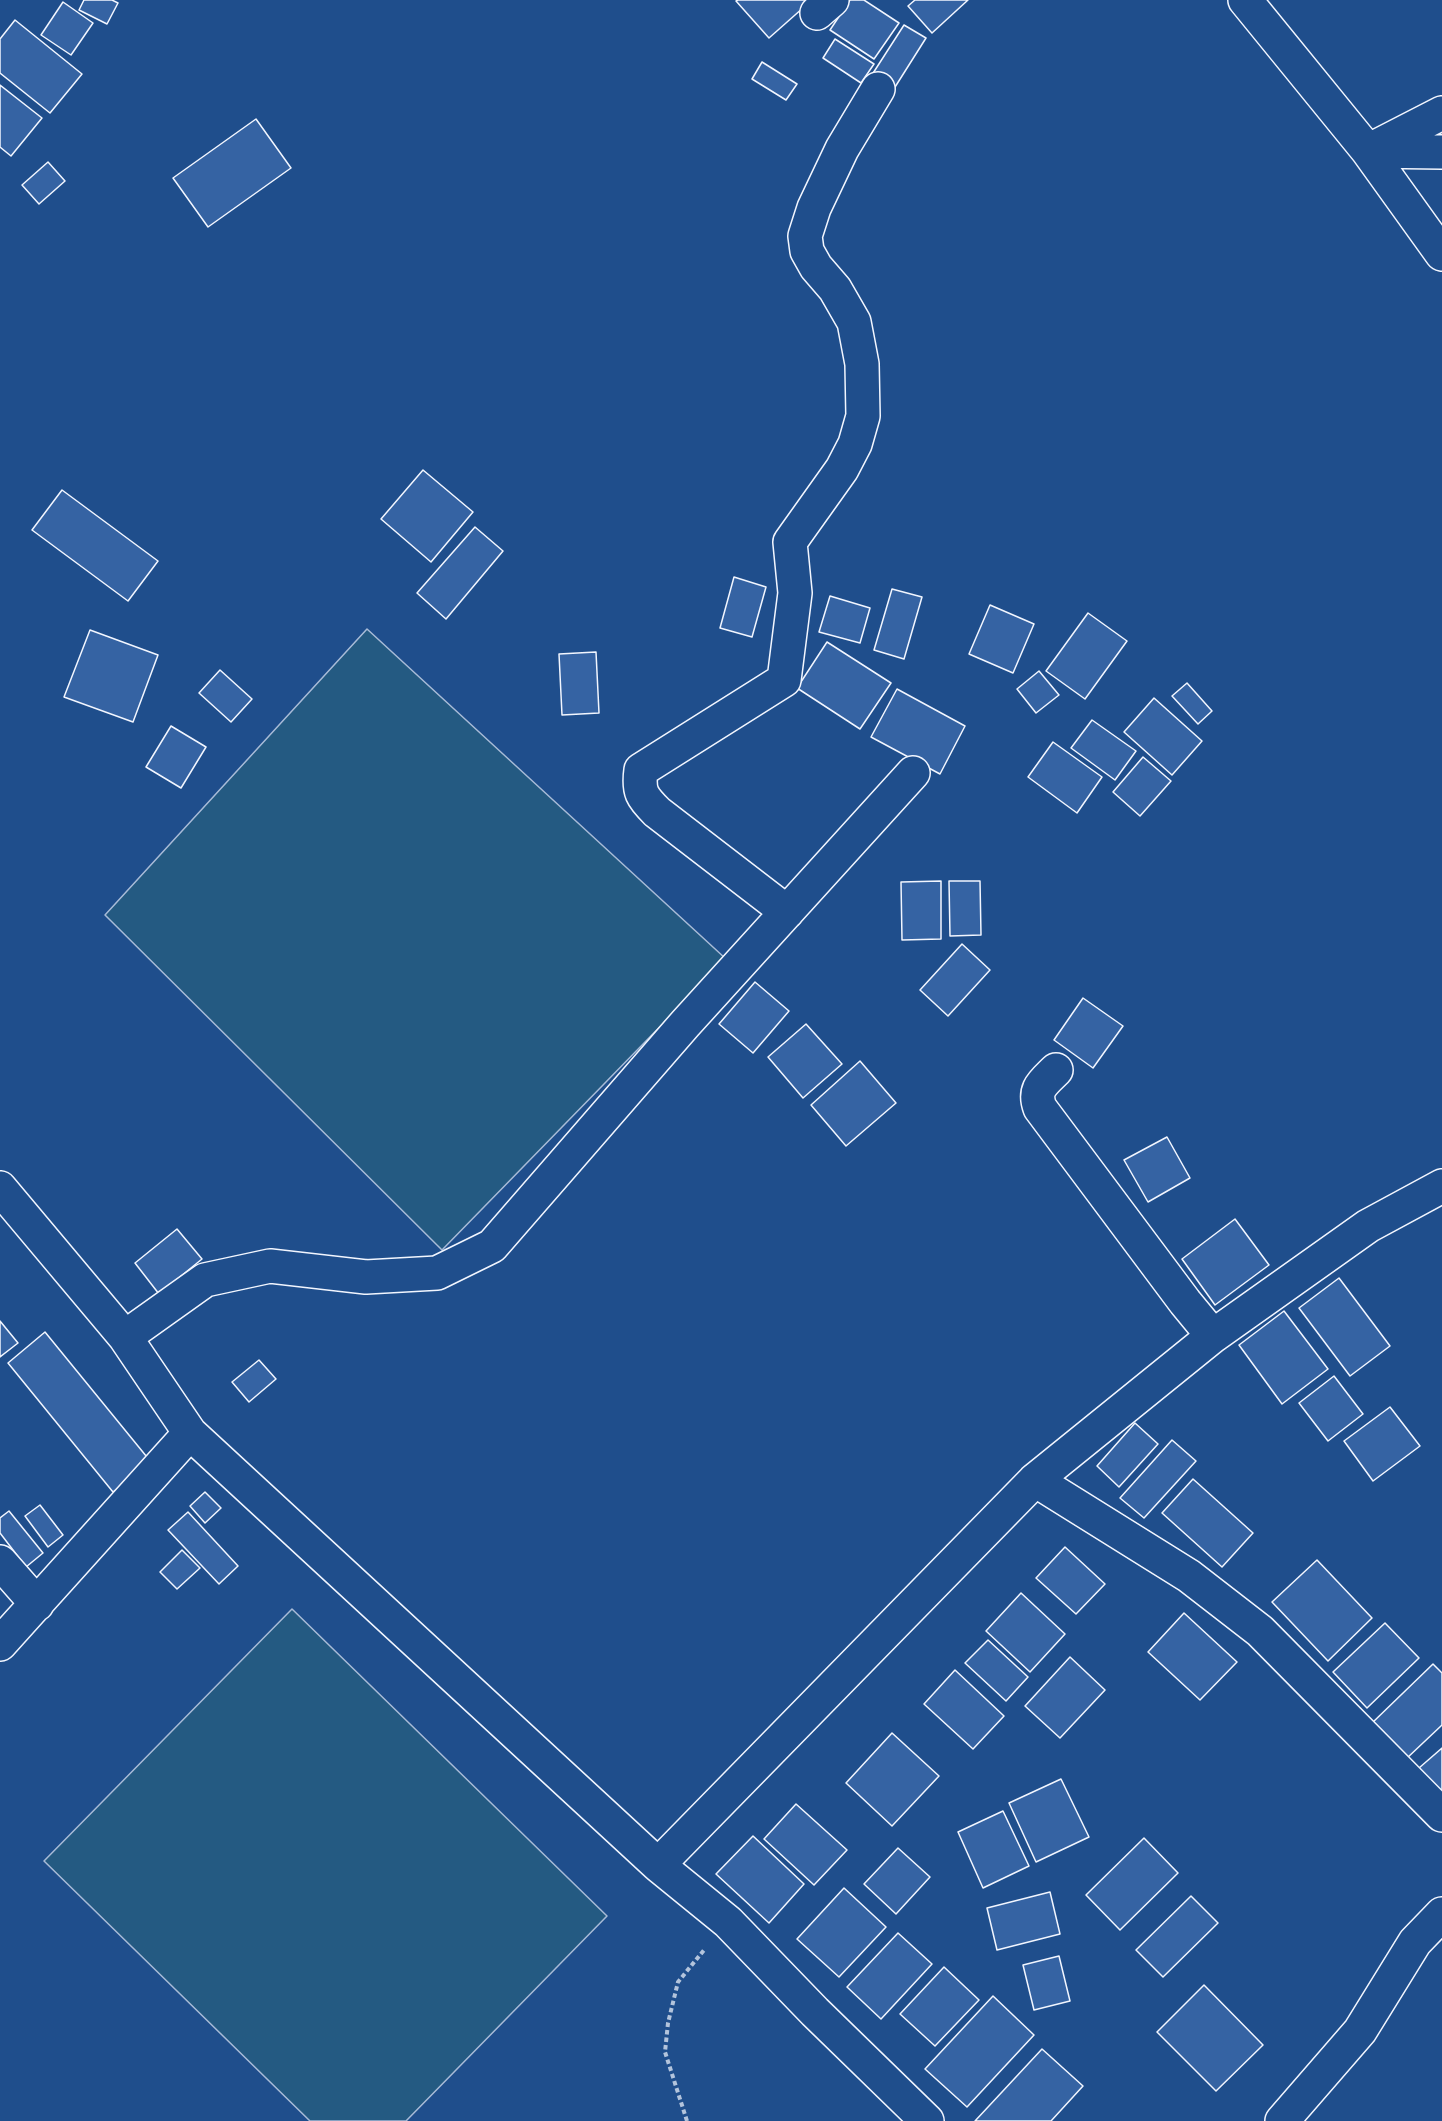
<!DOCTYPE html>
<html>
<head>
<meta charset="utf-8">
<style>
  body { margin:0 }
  canvas { display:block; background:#1f4e8c }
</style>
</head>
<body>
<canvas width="1442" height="2121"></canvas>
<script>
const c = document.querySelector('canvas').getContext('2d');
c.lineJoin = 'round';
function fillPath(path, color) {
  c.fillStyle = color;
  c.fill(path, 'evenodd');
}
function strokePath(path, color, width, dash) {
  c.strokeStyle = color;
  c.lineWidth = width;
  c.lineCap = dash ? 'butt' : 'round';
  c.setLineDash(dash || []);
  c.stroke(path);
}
const green = new Path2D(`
  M367,629L726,959L442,1250L105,915Z
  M292,1609L607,1916L406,2121H310L44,1861Z`);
fillPath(green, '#245a82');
strokePath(green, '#a8bbd7', 1.5);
const building = new Path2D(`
  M84,0H112L118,3L107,24L79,10Z
  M738,0H812L769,38L736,1Z
  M850,0H864L899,23L874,59L830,30Z
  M915,0H968L932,33L908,6Z
  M63,2L93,23L71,55L41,35Z
  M15,20L82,74L50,113L0,73V39Z
  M904,25L926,38L890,95L868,81Z
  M835,39L874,64L861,83L823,58Z
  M762,62L797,84L786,100L752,79Z
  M0,85L42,118L11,156L0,147Z
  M256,119L291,168L208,227L173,178Z
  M48,162L65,181L39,204L22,185Z
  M423,470L473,512L431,562L381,519Z
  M62,490L158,561L128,601L32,530Z
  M475,527L503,551L446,619L417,593Z
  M734,577L766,587L752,637L720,628Z
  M892,589L922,597L904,659L874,650Z
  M830,596L870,608L860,643L819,632Z
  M990,605L1034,624L1013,673L969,654Z
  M1088,613L1127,641L1085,699L1046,671Z
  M90,630L158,655L133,722L64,697Z
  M827,642L891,683L860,729L797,688Z
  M596,652L599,713L562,715L559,654Z
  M220,670L252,699L231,722L199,693Z
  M1039,671L1059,695L1036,713L1017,689Z
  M1187,683L1212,711L1198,724L1172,696Z
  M897,689L965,726L940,774L871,737Z
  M1154,698L1202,741L1172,775L1124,732Z
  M1092,720L1136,751L1115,780L1071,748Z
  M171,726L206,747L181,788L146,767Z
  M1053,742L1102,777L1077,813L1028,777Z
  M1143,757L1171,781L1140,816L1113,792Z
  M941,881V939L902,940L901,882Z
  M949,881H980L981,935L950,936Z
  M962,944L990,970L948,1016L920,990Z
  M755,982L789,1011L753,1053L719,1024Z
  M1083,998L1123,1026L1093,1068L1054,1040Z
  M806,1024L842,1064L803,1098L768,1057Z
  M860,1061L896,1103L846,1146L811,1105Z
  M1167,1137L1190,1178L1148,1202L1124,1160Z
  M1235,1219L1269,1265L1215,1305L1182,1259Z
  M177,1229L202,1259L159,1294L135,1263Z
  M1339,1278L1390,1346L1350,1376L1299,1308Z
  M1284,1311L1328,1369L1282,1404L1239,1345Z
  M0,1321L18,1343L0,1357Z
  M45,1332L151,1462L113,1492L8,1363Z
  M259,1360L276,1379L249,1402L232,1382Z
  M1334,1376L1363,1414L1328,1441L1299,1403Z
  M1390,1407L1420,1446L1373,1481L1344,1441Z
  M1135,1423L1158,1444L1119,1487L1097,1466Z
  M1172,1440L1196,1461L1144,1518L1120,1498Z
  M1193,1479L1253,1533L1222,1567L1162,1513Z
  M205,1492L221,1508L205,1523L190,1506Z
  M40,1505L63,1535L48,1547L25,1516Z
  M9,1511L43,1553L26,1567L0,1533V1518Z
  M188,1512L238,1566L219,1584L168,1530Z
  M1065,1547L1105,1584L1076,1614L1036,1578Z
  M182,1550L200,1568L177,1589L160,1572Z
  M1317,1560L1372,1618L1328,1661L1272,1602Z
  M1021,1593L1065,1634L1030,1672L986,1631Z
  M1184,1613L1237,1662L1200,1700L1148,1652Z
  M1385,1623L1419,1658L1367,1708L1333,1672Z
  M988,1640L1028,1677L1006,1701L965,1663Z
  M1070,1657L1105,1690L1060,1738L1025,1706Z
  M1433,1664L1442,1673V1725L1406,1759L1371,1724Z
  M955,1670L1004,1716L973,1749L924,1704Z
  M892,1733L939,1776L892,1826L846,1783Z
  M1442,1748V1795L1419,1768Z
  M1061,1779L1089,1837L1036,1862L1009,1803Z
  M796,1804L847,1850L814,1885L764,1839Z
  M1003,1811L1029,1866L983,1888L958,1832Z
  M753,1836L804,1884L769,1923L716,1874Z
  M1144,1838L1178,1873L1120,1930L1086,1895Z
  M898,1848L930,1877L896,1914L864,1884Z
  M844,1888L886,1927L839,1977L797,1939Z
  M1050,1892L1060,1934L997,1950L987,1908Z
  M1191,1896L1218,1923L1163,1977L1136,1950Z
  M898,1933L932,1964L881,2019L847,1987Z
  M1059,1956L1070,2001L1034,2010L1023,1965Z
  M944,1967L979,2000L935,2046L900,2014Z
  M1204,1985L1263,2045L1216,2091L1157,2032Z
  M993,1996L1034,2035L967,2107L925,2069Z
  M1042,2049L1083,2086L1051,2121H975Z`);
fillPath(building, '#3563a3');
strokePath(building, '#f2f6ff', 1.5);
const minor = new Path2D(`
  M1245,0L1368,151L1442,113
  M817,13L832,0
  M1442,152L1368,151L1442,254
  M787,912L657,812C642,797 638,792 641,770L784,680L795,593L790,542L842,469L855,444L863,416L862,364L854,322L835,289L816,267L807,251L805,236L814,208L842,149L878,89
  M1056,1070C1043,1083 1033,1089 1040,1108L1185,1302L1213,1336
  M0,1188L125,1337L190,1433L658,1865L728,1922L815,2012L927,2121
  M125,1337L205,1280L270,1266L366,1277L437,1273L492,1246L685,1024L913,773
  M1035,1480L1189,1576L1260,1631L1442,1815
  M0,1562L37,1604
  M0,1644L190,1433
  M658,1865L1035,1480L1213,1336L1368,1226L1442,1186
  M1282,2121L1360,2031L1415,1942L1442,1914`);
strokePath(minor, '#f2f6ff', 36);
strokePath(new Path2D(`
  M687,2121L665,2052L668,2023L678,1982L704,1950`), '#b3c4dc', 4, [4.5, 3]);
strokePath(minor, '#1f4e8c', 33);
</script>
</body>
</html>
